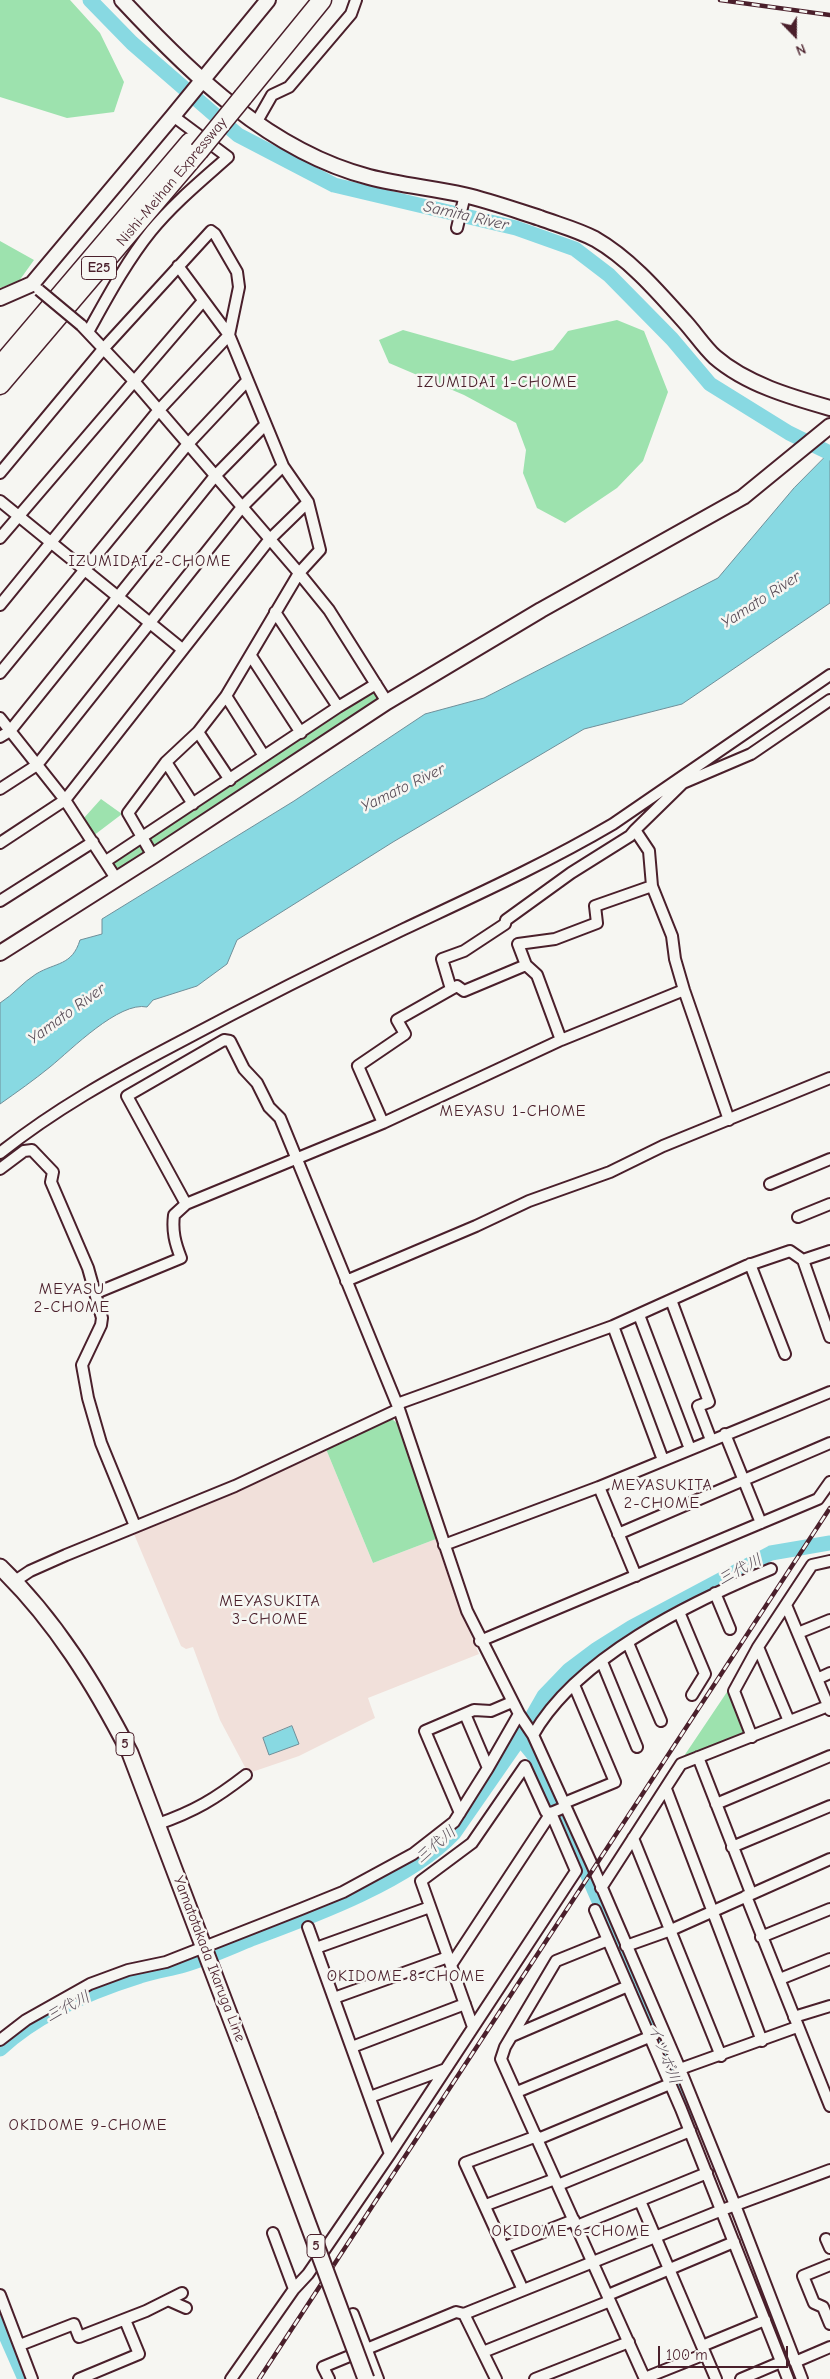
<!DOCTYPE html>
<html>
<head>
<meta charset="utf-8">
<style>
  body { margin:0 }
  #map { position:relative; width:830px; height:2379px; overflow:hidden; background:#f6f6f2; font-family:"Comic Neue",sans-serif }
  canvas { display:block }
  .north { position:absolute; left:770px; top:10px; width:50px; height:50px; -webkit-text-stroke:4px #f6f6f2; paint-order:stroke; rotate:158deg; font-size:14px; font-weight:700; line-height:20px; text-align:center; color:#4a1f2b }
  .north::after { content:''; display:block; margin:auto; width:18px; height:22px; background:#4a1f2b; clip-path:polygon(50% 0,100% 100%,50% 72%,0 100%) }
  .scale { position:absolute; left:658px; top:2346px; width:130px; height:22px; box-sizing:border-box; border:2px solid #4a1f2b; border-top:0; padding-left:6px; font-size:15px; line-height:18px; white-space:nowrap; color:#4a1f2b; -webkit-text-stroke:4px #f6f6f2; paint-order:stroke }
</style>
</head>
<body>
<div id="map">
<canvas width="830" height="2379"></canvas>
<div class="north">N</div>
<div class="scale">100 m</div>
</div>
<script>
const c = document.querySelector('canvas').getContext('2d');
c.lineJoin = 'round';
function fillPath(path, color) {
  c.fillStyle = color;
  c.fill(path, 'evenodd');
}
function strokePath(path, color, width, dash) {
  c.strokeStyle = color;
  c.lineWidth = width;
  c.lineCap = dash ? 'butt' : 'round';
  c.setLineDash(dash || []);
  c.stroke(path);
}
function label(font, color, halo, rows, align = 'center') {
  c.font = font + ' "Comic Neue","Klee One",sans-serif';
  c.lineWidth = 5;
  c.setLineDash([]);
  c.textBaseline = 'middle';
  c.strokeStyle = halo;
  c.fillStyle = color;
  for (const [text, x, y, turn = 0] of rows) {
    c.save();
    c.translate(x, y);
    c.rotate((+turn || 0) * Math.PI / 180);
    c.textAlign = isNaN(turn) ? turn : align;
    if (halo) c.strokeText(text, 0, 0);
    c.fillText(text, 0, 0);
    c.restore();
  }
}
fillPath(new Path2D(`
  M326,1449L373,1563L436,1539L458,1605L479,1654L368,1698L375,1718L299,1756L252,1772L246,1769L220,1720L193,1647L186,1649L181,1646L134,1534L136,1530L238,1490Z`), '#f1e0da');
fillPath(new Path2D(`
  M0,0H70L100,33L124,82L114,112L67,118L0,97Z
  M0,241L34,260L19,281L0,288Z
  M617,320L644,331L668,392L643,461L617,488L565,523L537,508L523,473L526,450L516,423L464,395L389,363L379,340L403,330L513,361L553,350L568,331Z
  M373,689L379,700L153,848L148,840Z
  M101,799L122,814L93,836L83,819Z
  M141,844L146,853L117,872L112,864Z
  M392,1419L398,1424L436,1539L373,1563L326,1449Z
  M729,1689L747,1736L680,1762Z`), '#9de2ae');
const water = new Path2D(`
  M830,452V603L682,704L584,729L393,842L237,940L227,964L197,986L153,1000L147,1007C119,1001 71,1050 50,1067C34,1080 17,1092 0,1104V1003C13,995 23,982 36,974C56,962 72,966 80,940L102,934V919L294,801L425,714L484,698L718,578L794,488Z
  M292,1726L299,1744L269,1755L263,1738Z`);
fillPath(water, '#88d9e2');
strokePath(water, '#6f8f99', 1);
strokePath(new Path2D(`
  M90,0L132,43L238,135L334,185L516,228L575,249L609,275L672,339L710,384L789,433L830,453
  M520,1738L538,1760L667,2058L688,2115
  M0,2049C37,2014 92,1991 140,1976C154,1971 170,1969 184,1965C207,1958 229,1948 251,1939C313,1916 409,1881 454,1833L520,1738L544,1696L569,1670L597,1649L632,1627L771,1553L830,1543
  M0,2322L25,2379`), '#88d9e2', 15);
const street = new Path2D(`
  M256,123L272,95L289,87L351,14L356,0
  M457,228L465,195
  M81,325L133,380L299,573L329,610L387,702
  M88,332C107,298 126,262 151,231C174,203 201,181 228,157L173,116
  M0,473L104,348L211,231L215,234L237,272L239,287L229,335L283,466L308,502L320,550L299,573L226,696L198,732L166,762L128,813L153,856
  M0,501L182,649
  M0,538L203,301
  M0,605L158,411L229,335L178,266
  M275,612L338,707
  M251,656L301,733
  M0,673L187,445L247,381
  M226,696L264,756
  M0,718L65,800L117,880
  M198,732L230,780
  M0,737L10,731L215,476L265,425
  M166,762L193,804
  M0,789L37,765L242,507L283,466
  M0,843L65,800L269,540L308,502
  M106,861L338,707L376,684
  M0,901L93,842
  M451,989L442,959L464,951L505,924L506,920L571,873L630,836L635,830
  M561,1040L537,975L526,965L518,944L555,939L597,923L595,906L652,886
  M729,1120L684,990L675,959L672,936L652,886L649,851L635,830L683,783L751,754L830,700
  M383,1123L358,1066L405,1034L397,1020L457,986L464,991L526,965
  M0,1153C54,1110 113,1077 174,1045C249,1005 326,966 404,929C474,896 545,864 613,824L830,675
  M0,1169L24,1151L32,1150L53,1172L51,1182L88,1268L102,1318L101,1325L82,1365L88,1398L101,1443L135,1526
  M770,1184L830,1159
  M186,1204L127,1096L224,1040L230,1041L244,1069L257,1083L269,1107L280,1118L399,1409L467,1611L519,1714L533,1735L593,1867L680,2069L735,2205L802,2379
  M798,1217L830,1204
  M803,1260L830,1251
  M750,1264L785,1354
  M346,1281L476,1226L529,1201L610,1172L663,1146L830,1078
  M96,1293L181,1258C175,1243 172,1231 174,1215L186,1204L383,1123L561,1040L684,990
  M671,1300L709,1402L698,1406L711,1440
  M639,1315L690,1449
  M613,1326L663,1460
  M397,1404L613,1326L746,1266L790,1251L803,1260L830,1337
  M725,1434L761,1523
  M599,1487L636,1576
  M618,1534L830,1443
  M444,1545L599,1487L830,1392
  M15,1581L30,1571L66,1555L235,1486L399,1409
  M715,1593L730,1629
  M786,1605L830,1710
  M679,1612L705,1674L692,1695
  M798,1633L830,1620
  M480,1641L818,1499L830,1482
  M628,1643L661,1721
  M758,1647L789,1721
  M602,1662L637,1747
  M817,1679L830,1673
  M465,1714L488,1768
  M533,1735C577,1657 691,1602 771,1569
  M752,1737L734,1691L758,1647L812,1565L830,1561
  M698,1757L751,1893
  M666,1789L762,2041
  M564,1803L615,1782L574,1685
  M716,1804L830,1756
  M460,1813L425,1731L474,1710L491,1711L512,1702
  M158,1824C195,1811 215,1799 246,1775
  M633,1838L721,2056
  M732,1847L830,1806
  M601,1888L681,1764L828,1706
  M746,1896L830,2106
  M595,1910L681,2109L788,2379
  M308,1927L390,2154
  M761,1937L830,1909
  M608,1940L556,1961L505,2047L501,2059L645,2379
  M626,1946L671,1930L830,1859
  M316,1948L430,1907
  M451,1965L551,1813L565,1807
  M780,1979L830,1959
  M334,1998L448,1957
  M794,2017L830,2006
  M512,2036L628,1986
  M0,2040L26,2020L90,1984L128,1970L166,1962L301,1909L343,1892L413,1854L454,1822L488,1768L519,1714
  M352,2047L465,2004
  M680,2069L797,2027
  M517,2092L654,2035
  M370,2097L446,2069
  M538,2139L670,2084
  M558,2185L690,2131
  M640,2201L716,2379
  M486,2205L555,2179
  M577,2226L707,2173
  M273,2233L294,2289
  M826,2239L830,2248
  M505,2247L574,2220
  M830,2265L803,2276L814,2303L823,2307L830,2324
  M523,2290L465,2163L537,2136
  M0,2295L32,2379
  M608,2295L734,2242
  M168,2300L186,2308
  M353,2314L378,2379
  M464,2314L496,2379
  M20,2345L74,2324L79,2337L146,2311L182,2293
  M702,2346L765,2320
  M483,2352L610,2301
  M795,2362L830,2347
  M645,2378L705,2354
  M79,2379L139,2354L125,2320
  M231,2379L294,2289L308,2274L390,2154L576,1871L551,1813L546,1812L525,1766L472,1843L421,1881L473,2027
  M329,2379L323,2367L456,2312L464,2314L722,2210L830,2170
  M535,2379L629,2342
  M741,2379L781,2362`);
const secondary = new Path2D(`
  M122,0C190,73 269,151 369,177C400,185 432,188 464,195C490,201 515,210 540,218C559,225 578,230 595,239C630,259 659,293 685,322C695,333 704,347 715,357C746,384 791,397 830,408
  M0,298L32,284L173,116L268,0
  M0,953L153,856L387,702L541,610L743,497L830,426`);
const primary = new Path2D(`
  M0,1567C55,1620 95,1685 130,1753L267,2114`);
const highway = new Path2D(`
  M243,97L322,0
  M0,366L190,142
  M0,385L199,151`);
strokePath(street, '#4a1f2b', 14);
strokePath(secondary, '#4a1f2b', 18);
strokePath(primary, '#4a1f2b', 19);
strokePath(highway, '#4a1f2b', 21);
strokePath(street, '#f6f6f2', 10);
strokePath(secondary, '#f6f6f2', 14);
strokePath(primary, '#f6f6f2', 15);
strokePath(highway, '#f6f6f2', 18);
const rail = new Path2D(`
  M720,0L830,15
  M259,2379L830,1508`);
strokePath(rail, '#4a1f2b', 4.5);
strokePath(rail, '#f6f6f2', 2.5, [8]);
const streetBridge = new Path2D(`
  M39,290L81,325`);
const primaryBridge = new Path2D(`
  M267,2114L366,2379`);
const highwayBridge = new Path2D(`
  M199,151L243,97`);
strokePath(streetBridge, '#4a1f2b', 14, []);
strokePath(primaryBridge, '#4a1f2b', 19, []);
strokePath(highwayBridge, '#4a1f2b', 21, []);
strokePath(streetBridge, '#f6f6f2', 10);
strokePath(primaryBridge, '#f6f6f2', 15);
strokePath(highwayBridge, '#f6f6f2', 18);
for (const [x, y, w] of [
  [99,268,35],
  [125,1744,18],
  [316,2246,18]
]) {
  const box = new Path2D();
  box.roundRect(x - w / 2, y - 11.5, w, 23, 4);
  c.fillStyle = '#f6f6f2';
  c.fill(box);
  strokePath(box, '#4a1f2b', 1);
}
label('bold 14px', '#4a1f2b', null, [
  ["E25",99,268],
  ["5",125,1744],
  ["5",316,2246]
]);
label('15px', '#4a1f2b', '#f6f6f2', [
  ["Nishi-Meihan Expressway",172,182,-50],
  ["Yamatotakada Ikaruga Line",209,1959,69]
]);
label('italic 16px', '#5a4e59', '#f6f6f2', [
  ["Samita River",466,216,13],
  ["Yamato River",761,600,-33],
  ["Yamato River",403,788,-26],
  ["Yamato River",67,1014,-36],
  ["三代川",740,1570,-28],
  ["三代川",436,1845,-40],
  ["三代川",68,2007,-28],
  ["イツボ川",664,2054,68]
]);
c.letterSpacing = '1px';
label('16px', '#4a1f2b', '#f6f6f2', [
  ["IZUMIDAI 1-CHOME",497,382],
  ["IZUMIDAI 2-CHOME",150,561],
  ["MEYASU 1-CHOME",513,1111],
  ["MEYASU",72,1289],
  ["2-CHOME",72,1307],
  ["MEYASUKITA",662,1485],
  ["2-CHOME",662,1503],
  ["MEYASUKITA",270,1601],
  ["3-CHOME",270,1619],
  ["OKIDOME 8-CHOME",406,1976],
  ["OKIDOME 9-CHOME",88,2125],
  ["OKIDOME 6-CHOME",571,2231]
]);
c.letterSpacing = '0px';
</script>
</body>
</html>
